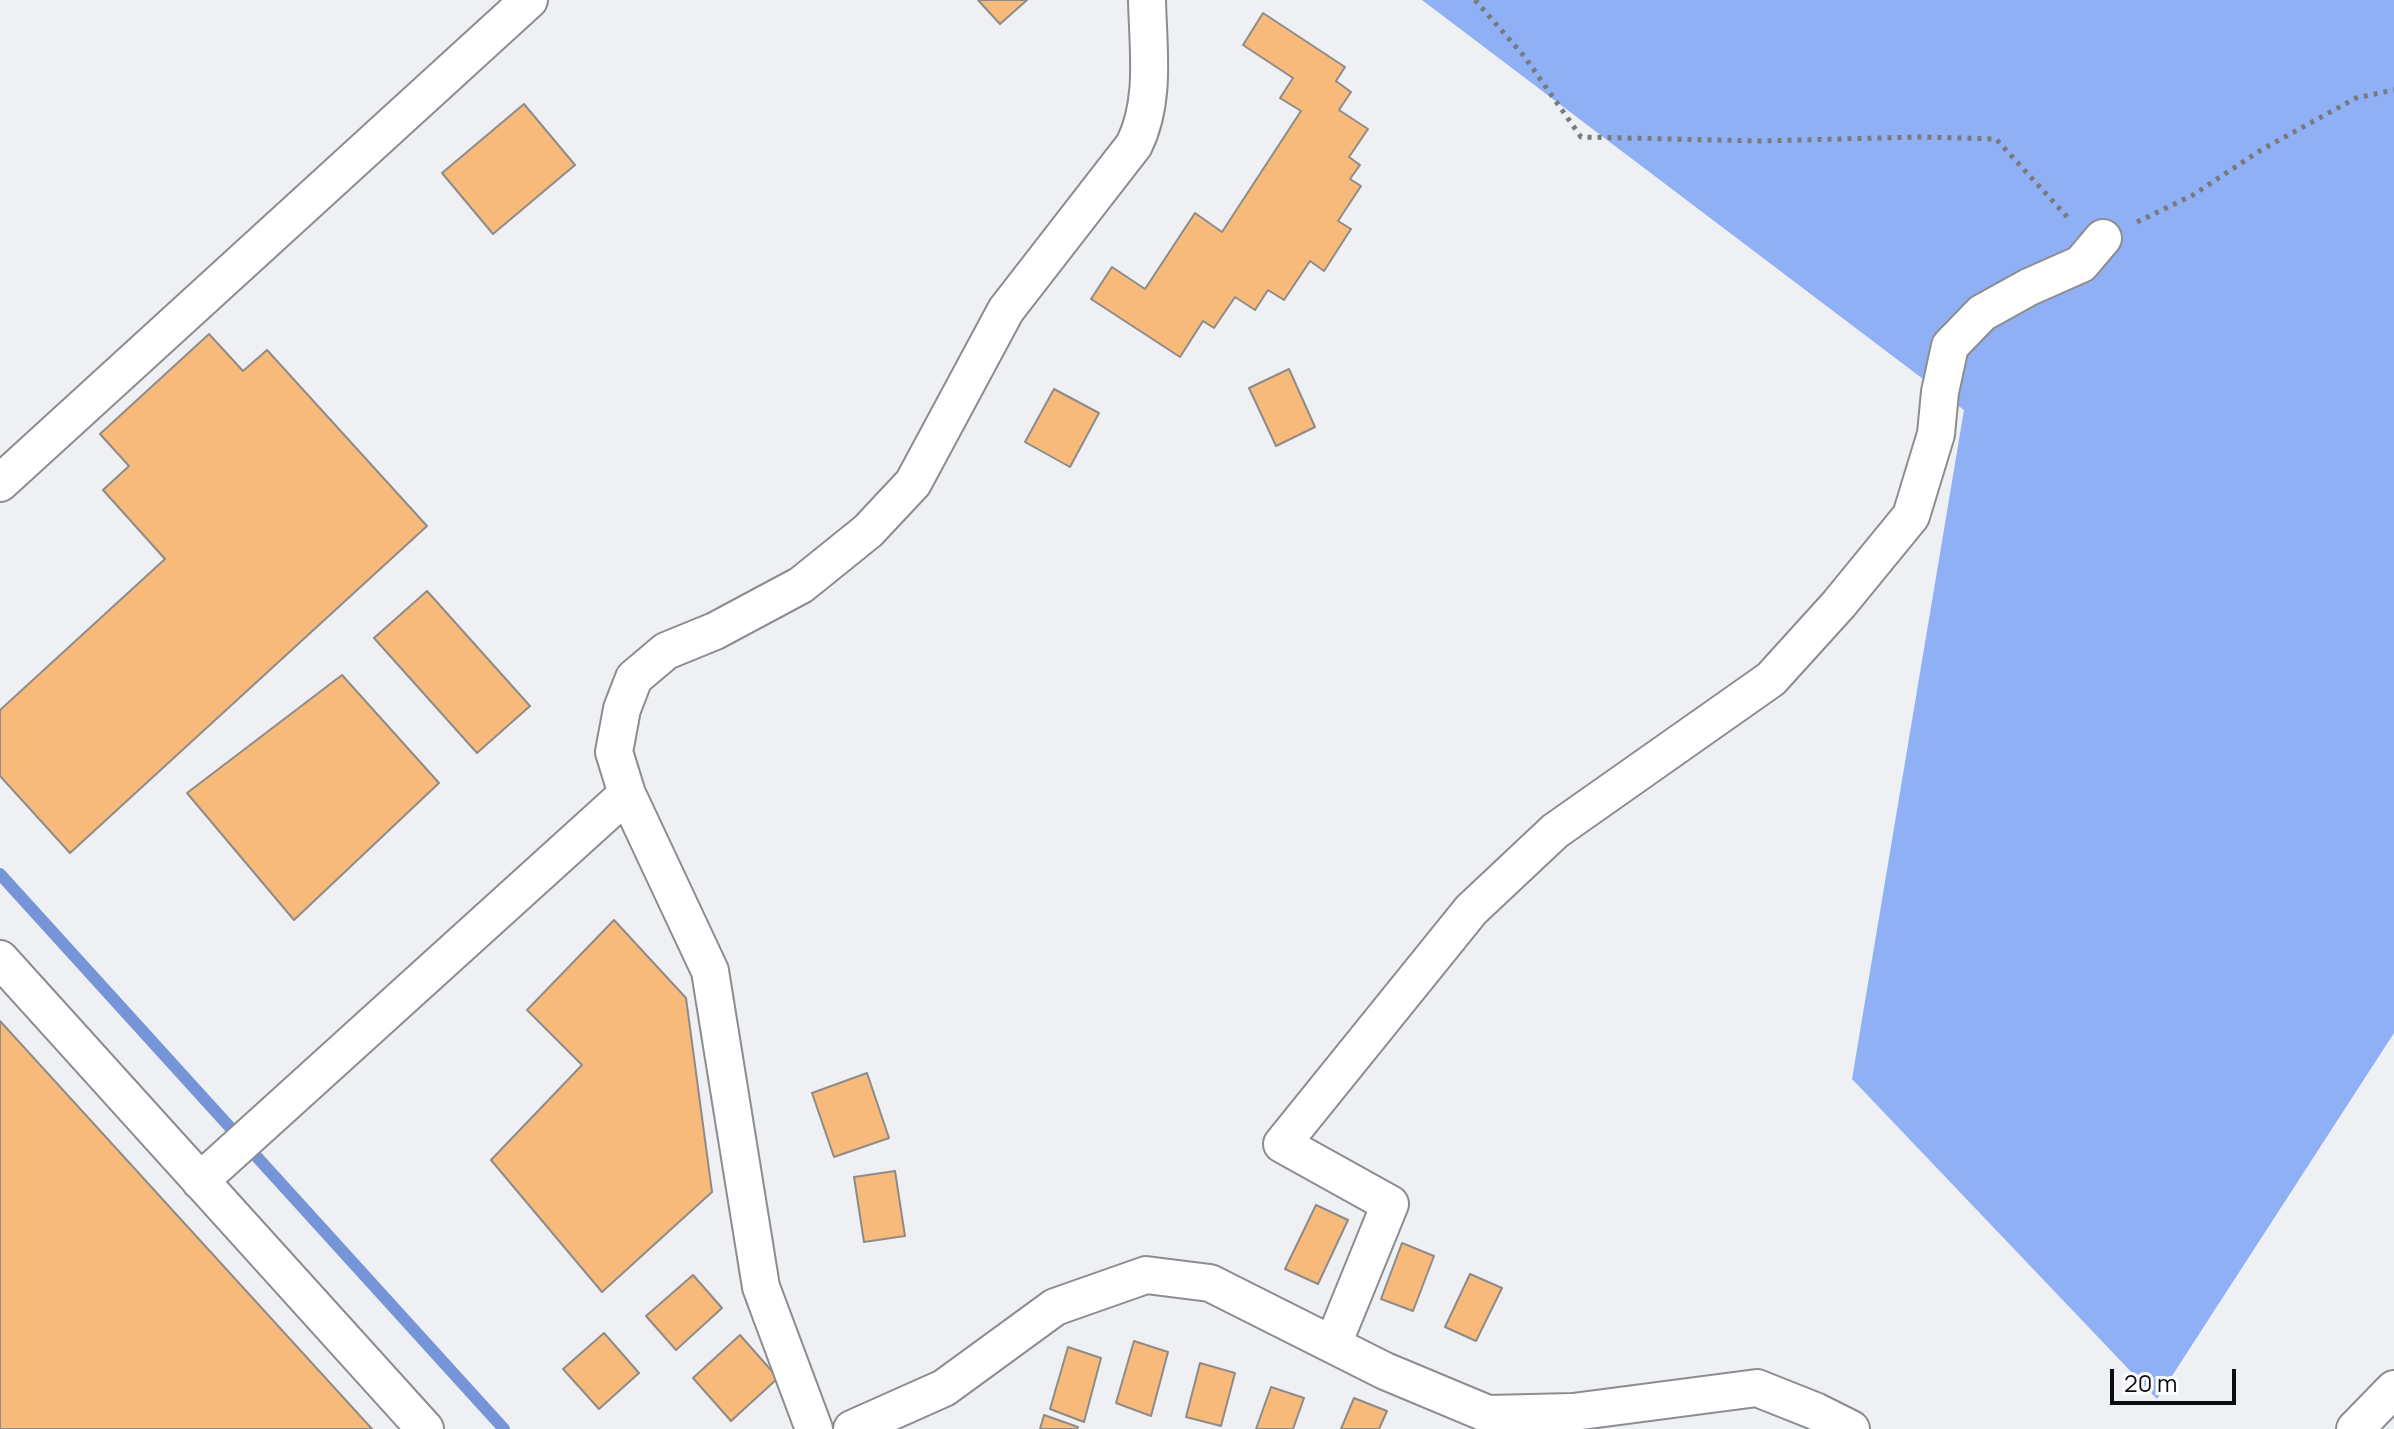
<!DOCTYPE html>
<html>
<head>
<meta charset="utf-8">
<style>
  body { margin:0 }
  #map { position:relative; width:2394px; height:1429px; overflow:hidden; background:#eef0f4; font-family:Manrope,sans-serif }
  canvas { display:block }
  .scale { position:absolute; left:2110px; top:1369px; width:126px; height:36px; box-sizing:border-box; border:4px solid #0c0d0e; border-top:0; padding-left:10px; font-size:24px; line-height:28px; white-space:nowrap; color:#0c0d0e; -webkit-text-stroke:6px #fcfdff; paint-order:stroke }
</style>
</head>
<body>
<div id="map">
<canvas width="2394" height="1429"></canvas>
<div class="scale">20 m</div>
</div>
<script>
const c = document.querySelector('canvas').getContext('2d');
c.lineJoin = 'round';
function fillPath(path, color) {
  c.fillStyle = color;
  c.fill(path, 'evenodd');
}
function strokePath(path, color, width, dash) {
  c.strokeStyle = color;
  c.lineWidth = width;
  c.lineCap = dash ? 'butt' : 'round';
  c.setLineDash(dash || []);
  c.stroke(path);
}
fillPath(new Path2D(`
  M1422,0H2394V1033L2157,1399L1852,1079L1964,410Z`), '#8fb0f5');
strokePath(new Path2D(`
  M0,874L504,1429`), '#7695d9', 12);
const building = new Path2D(`
  M978,0H1027L1000,24Z
  M1263,13L1345,67L1336,81L1351,92L1339,110L1368,129L1349,157L1360,165L1350,179L1361,186L1338,221L1351,229L1324,271L1310,261L1284,300L1268,290L1255,310L1235,297L1214,328L1203,321L1180,357L1091,299L1112,267L1145,289L1195,213L1222,232L1301,111L1280,98L1293,78L1243,45Z
  M524,104L575,165L493,234L442,173Z
  M209,334L243,371L267,350L427,526L70,853L0,776V710L165,559L103,490L129,466L100,434Z
  M1289,369L1315,427L1276,446L1249,388Z
  M1054,389L1099,413L1070,467L1025,442Z
  M427,591L530,706L477,753L374,638Z
  M342,675L439,783L294,920L187,793Z
  M614,920L686,998L712,1192L602,1292L491,1160L582,1065L527,1010Z
  M0,1021L372,1429H0Z
  M867,1073L889,1138L834,1157L812,1093Z
  M895,1171L905,1236L864,1242L854,1177Z
  M1316,1205L1348,1220L1318,1284L1285,1269Z
  M1402,1243L1434,1256L1413,1311L1381,1299Z
  M1470,1274L1502,1288L1476,1341L1445,1327Z
  M693,1275L722,1308L676,1350L646,1316Z
  M604,1333L639,1373L599,1409L563,1369Z
  M740,1335L778,1378L731,1421L693,1378Z
  M1134,1341L1168,1352L1151,1416L1116,1403Z
  M1068,1347L1101,1358L1084,1422L1050,1409Z
  M1200,1363L1235,1373L1221,1426L1186,1417Z
  M1271,1387L1304,1398L1293,1429H1256Z
  M1354,1398L1387,1411L1379,1429H1341Z
  M1044,1415L1078,1427L1077,1429H1040Z`);
fillPath(building, '#f7ba7a');
strokePath(building, '#8e8b88', 2);
const minor = new Path2D(`
  M0,483L529,0
  M0,959L425,1429
  M200,1181L627,794
  M1333,1344L1390,1204L1282,1144L1471,910L1555,831L1771,679L1839,604L1911,516L1936,434L1940,392L1950,346L1982,313L2029,287L2081,264L2103,238
  M814,1429L761,1287L710,971L627,794L614,752L622,709L634,678L666,651L715,631L801,585L868,531L913,483L1006,310L1134,145C1156,101 1148,48 1147,0
  M852,1429L944,1388L1055,1307L1146,1275L1210,1283L1385,1371L1488,1414L1573,1412L1757,1388L1815,1411L1851,1429
  M2355,1429L2394,1389`);
strokePath(minor, '#8b8d90', 40);
strokePath(new Path2D(`
  M1475,0L1524,56L1581,137L1760,141L1922,137L1996,139L2070,220
  M2137,222L2193,195L2261,150L2356,98L2394,90`), '#797a7d', 5, [4, 6]);
strokePath(minor, '#fff', 36);
</script>
</body>
</html>
